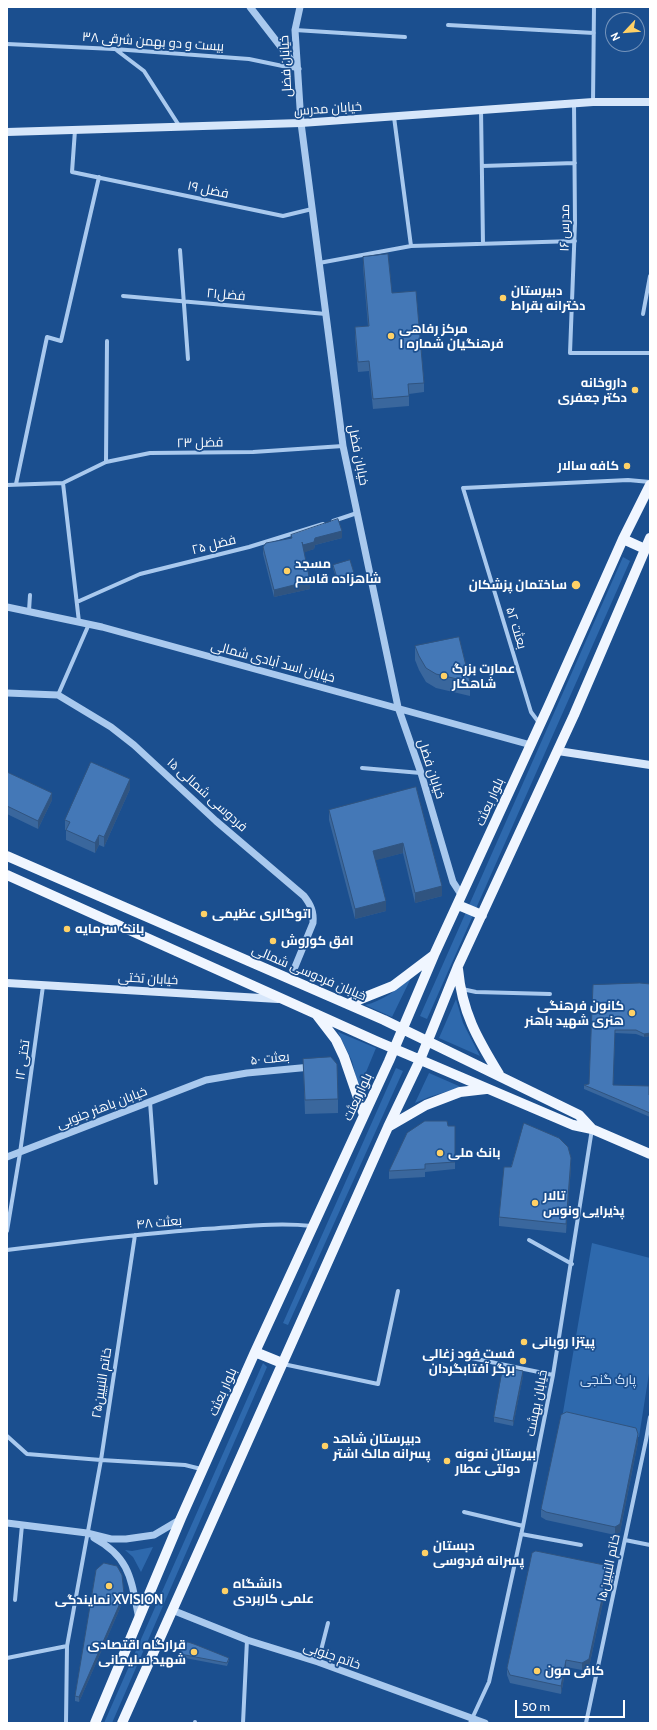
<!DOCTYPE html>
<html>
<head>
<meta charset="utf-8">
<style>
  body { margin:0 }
  #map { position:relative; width:657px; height:1730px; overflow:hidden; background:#1b4f8f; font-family:Cabin,sans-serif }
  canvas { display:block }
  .frame { position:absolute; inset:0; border:8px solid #fff; pointer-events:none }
  .north { position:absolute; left:605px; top:12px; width:40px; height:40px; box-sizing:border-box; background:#1b4f8f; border:1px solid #7695bc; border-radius:50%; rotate:244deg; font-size:11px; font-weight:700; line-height:16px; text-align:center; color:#fff }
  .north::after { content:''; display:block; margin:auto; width:14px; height:18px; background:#ffd166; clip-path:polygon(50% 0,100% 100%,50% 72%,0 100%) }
  .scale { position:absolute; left:515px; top:1700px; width:110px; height:18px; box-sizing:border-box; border:2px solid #fff; border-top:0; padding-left:5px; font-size:12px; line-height:14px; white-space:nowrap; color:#fff; -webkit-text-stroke:3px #1b4f8f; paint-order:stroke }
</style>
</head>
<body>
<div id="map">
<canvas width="657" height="1730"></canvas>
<div class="frame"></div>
<div class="north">N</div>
<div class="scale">50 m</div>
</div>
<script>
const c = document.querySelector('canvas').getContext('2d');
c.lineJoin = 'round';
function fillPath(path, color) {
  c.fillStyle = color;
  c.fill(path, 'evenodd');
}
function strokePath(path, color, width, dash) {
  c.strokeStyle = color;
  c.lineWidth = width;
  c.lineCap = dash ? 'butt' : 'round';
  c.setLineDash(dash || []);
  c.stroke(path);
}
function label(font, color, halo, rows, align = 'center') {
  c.font = font + ' Cabin,Cairo,sans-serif';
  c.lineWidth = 3.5;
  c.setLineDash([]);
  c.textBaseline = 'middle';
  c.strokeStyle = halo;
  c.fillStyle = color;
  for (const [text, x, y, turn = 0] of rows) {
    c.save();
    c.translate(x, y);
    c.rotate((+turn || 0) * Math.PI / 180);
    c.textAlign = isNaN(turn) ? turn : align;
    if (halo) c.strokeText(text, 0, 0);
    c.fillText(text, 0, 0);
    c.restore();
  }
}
fillPath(new Path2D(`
  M623,557L630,561L427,1019L420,1016Z
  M412,976L392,1017L365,1005C383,1001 398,989 412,976Z
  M456,999L463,1023L480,1056L439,1038Z
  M338,1032L376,1048L359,1089L352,1061Z
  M396,1068L403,1071L288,1325L283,1323Z
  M429,1073L461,1087L429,1097L415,1103Z
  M592,1243L650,1258V1367L639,1437L562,1418Z
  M263,1363L267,1367L112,1723H104Z
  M153,1547L141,1572L133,1557L125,1550L132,1551Z`), '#2e69ad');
strokePath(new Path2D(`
  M448,25L594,33
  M295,30L405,37
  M7,44L114,49L249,59L297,69
  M115,49L144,71L180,127
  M593,102L594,7
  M574,104L575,223L570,353H650
  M481,110L483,244
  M394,117L411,246
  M75,130L72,172L283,216L312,209
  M482,166L575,163
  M180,250L188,359
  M319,263L411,246L575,241
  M123,296L326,314
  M643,314L650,276
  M106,462L107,341
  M63,483L79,622
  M16,484L47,337L61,341L99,177
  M7,485L63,483L106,462L150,453L253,452L343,446
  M333,521L357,513
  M77,602L140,574L249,547L323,524
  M29,611L30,595
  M58,695L89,624
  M540,724L531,712L463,488L628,480L650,482
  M362,768L421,773
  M462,989L476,992L550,994
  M150,1102L156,1183
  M7,1231L20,1153L43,986
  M529,1240L572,1264
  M7,1250C72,1242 137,1234 203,1229C239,1227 276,1222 312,1226
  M462,1356L553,1375
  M283,1364L378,1384L398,1291
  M7,1436L27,1454L101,1460L185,1465L201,1469
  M464,1512L523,1526
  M521,1534L581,1545
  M625,1540L650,1545
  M15,1600L22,1525
  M7,1658L67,1646
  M318,1662L328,1623
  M195,1722V1723
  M66,1723L67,1646L101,1460L135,1235
  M243,1723L247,1640
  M470,1723L489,1682L523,1526L553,1375L592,1129
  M586,1723L646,1440L650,1417`), '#a9c9ee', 4);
strokePath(new Path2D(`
  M250,7L298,69
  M300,7L295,30L301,123L343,446L398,707L421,773L453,882L462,896
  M7,607L102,627L531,745
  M7,693L58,695L111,727L134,745L216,821L304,896C311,905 314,912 313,923L290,979
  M7,1157L206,1080L247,1073L311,1067
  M7,1523L87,1533L111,1539H126L154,1535L181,1519
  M94,1538C131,1558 131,1580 139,1619
  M172,1610L247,1640L318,1662L485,1723`), '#a9c9ee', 7);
strokePath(new Path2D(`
  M7,132L301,123L593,102H650
  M558,751L650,765
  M7,983L278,999`), '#d6e6fa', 8);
strokePath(new Path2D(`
  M623,539L645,549
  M7,856L384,1020L579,1115L592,1129
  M7,875L376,1041L573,1125L592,1129L650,1154
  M458,905L482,915
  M458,969C462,1012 477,1038 499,1074
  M348,1004L393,986L434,955
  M316,1014L336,1040L344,1057L364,1115
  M388,1127L426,1105L460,1092L486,1089
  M255,1352L282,1363
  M95,1723L181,1518L255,1352L389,1061L434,955L549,705L623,539L650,485
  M122,1723L388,1127L420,1060L458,966L574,715L650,538`), '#f0f6ff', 10);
fillPath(new Path2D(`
  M363,257L392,293L424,383V392L409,394V406L373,409L369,371L358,372L355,337V327L368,326L363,267Z
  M291,535L342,538L315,545L314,549L304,552L310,589L274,597L263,554V547L291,539Z
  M333,565L354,575L337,581L333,568Z
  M415,646L470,682V696L436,688L426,682L419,670L415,660Z
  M7,772L52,800L38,829L7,814Z
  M416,787L442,896L415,903L403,853L375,860L386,911L355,919L329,820V810Z
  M130,789L104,847L99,845L95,853L66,840V830H65V820Z
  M650,984V1036L644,1037L636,1034L615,1033L613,1085L650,1095V1117L584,1089V1085L589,1084L593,985Z
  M303,1059L338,1099V1113L305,1114Z
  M448,1126H455V1169L425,1172V1177L389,1179V1171Z
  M511,1167H571L566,1233L499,1226V1217Z
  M523,1376L513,1426L494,1422V1417Z
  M638,1442L620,1532L615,1535L546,1520L541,1517V1509Z
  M609,1574L589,1667L582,1670L566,1667L561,1694L510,1683L507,1675V1668Z
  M124,1599L79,1702L75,1701V1696Z
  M180,1654L229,1660L227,1666L180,1657Z`), '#3a679d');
fillPath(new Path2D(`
  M342,531V538L315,545L314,549L303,553V545L315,538Z
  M354,573V575L337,581V578Z
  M310,581V589L274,597V590Z
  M130,779V789L104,847V837Z
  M52,793V800L38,829V821Z
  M99,835V845L95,853V843Z
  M403,843V853L373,861V851Z
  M442,886V896L415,903V893Z
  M386,901V911L355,919V909Z
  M650,1033V1036L644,1037V1034Z
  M571,1158V1167L566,1233V1224Z
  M523,1371V1376L513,1426V1421Z
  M638,1434V1442L620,1532L615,1535V1527Z
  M609,1566V1574L589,1667L582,1670V1663Z
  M124,1594V1599L79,1702V1697Z
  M566,1660V1667L561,1694V1686Z`), '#305480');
const building = new Path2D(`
  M388,254L392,293L416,291L424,383L408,384L409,396L373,399L369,361L358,362L355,327L369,326L363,257Z
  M338,519L342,531L315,538L314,542L303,545L302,542L310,581L274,590L263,547L266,543L292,538L291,535Z
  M350,560L354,573L337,578L333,565Z
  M459,637L470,682L436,674L426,668L419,656L415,646Z
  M91,762L130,779L104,837L99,835L95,843L66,830L70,822L65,820Z
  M7,772L52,793L38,821L7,806Z
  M416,787L442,886L415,893L403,843L373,851L386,901L355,909L329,810Z
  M640,983L650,984V1033L644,1034L636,1030H615L613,1085L649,1086V1095H650V1113L584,1085L589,1084L593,985Z
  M331,1057L337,1064L338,1099L305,1100L303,1059Z
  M425,1121H447L448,1126H455V1162L425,1164V1169L389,1171L407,1133Z
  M524,1123L559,1138L568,1147L571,1158L566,1224L499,1217L504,1167H511Z
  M503,1367L523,1371L513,1421L494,1417Z
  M567,1412L636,1428L638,1434L620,1524L615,1527L546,1512L541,1509L561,1415Z
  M536,1551L609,1566L589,1659L582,1663L566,1660L561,1686L510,1675L507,1668L532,1553Z
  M104,1563L117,1566L122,1575L124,1594L79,1697L75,1696L96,1570Z
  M188,1642L194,1644L229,1658L227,1663L180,1654L182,1646Z`);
fillPath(building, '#4478b7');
strokePath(building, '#305480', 1);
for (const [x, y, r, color] of [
  [503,298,4,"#ffd166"],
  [391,336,4,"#ffd166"],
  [635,390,4,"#ffd166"],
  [627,466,4,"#ffd166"],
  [287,571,4,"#ffd166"],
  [576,585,5,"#ffd166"],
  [444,676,4,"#ffd166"],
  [204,914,4,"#ffd166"],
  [67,929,4,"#ffd166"],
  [273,941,4,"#ffd166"],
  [632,1013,4,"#ffd166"],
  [440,1153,4,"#ffd166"],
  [535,1203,4,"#ffd166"],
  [524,1342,4,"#ffd166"],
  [523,1361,4,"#ffd166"],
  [325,1446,4,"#ffd166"],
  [447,1461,4,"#ffd166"],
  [425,1553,4,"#ffd166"],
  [109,1586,4,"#ffd166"],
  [225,1591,4,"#ffd166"],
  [194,1652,4,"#ffd166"],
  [537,1671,4,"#ffd166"]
]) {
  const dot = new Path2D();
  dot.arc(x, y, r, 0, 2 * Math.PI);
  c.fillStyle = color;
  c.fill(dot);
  strokePath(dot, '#1b4f8f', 1.5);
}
label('13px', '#fff', '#1b4f8f', [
  ["بیست و دو بهمن شرقی ۳۸",153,42,4],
  ["خیابان فضل",286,66,-93],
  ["خیابان مدرس",328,109,-4],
  ["فضل ۱۹",208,190,12],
  ["مدرس ۱۶",565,228,-89],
  ["فضل۲۱",226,295,5],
  ["فضل ۲۳",200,443,-1],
  ["خیابان فضل",358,455,79],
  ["فضل ۲۵",214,545,-14],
  ["بعثت ۵۲",516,628,73],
  ["خیابان اسد آبادی شمالی",273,662,15],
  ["خیابان فضل",431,769,72],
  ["فردوسی شمالی ۱۵",207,795,42],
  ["بلوار بعثت",490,802,-66],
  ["خیابان فردوسی شمالی",309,973,23],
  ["خیابان تختی",148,979,3],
  ["بعثت ۵۰",270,1059,-6],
  ["تختی ۱۲",23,1060,-82],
  ["بلوار بعثت",358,1097,-65],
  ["خیابان باهنر جنوبی",102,1108,-21],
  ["بعثت ۴۸",159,1223,-5],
  ["خاتم النبیین۲۵",102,1383,-81],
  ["بلوار بعثت",223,1392,-66],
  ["خیابان بهشت",537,1403,-79],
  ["خاتم النببین۱۵",609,1568,-78],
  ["خاتم جنوبی",332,1656,19]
]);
label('bold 13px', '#fff', '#1b4f8f', [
  ["دبیرستان",511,291],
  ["دخترانه بقراط",511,306],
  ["مرکز رفاهی",399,329],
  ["فرهنگیان شماره ۱",399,344],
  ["داروخانه",627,383,"right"],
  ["دکتر جعفری",627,398,"right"],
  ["کافه سالار",619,466,"right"],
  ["مسجد",295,564],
  ["شاهزاده قاسم",295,579],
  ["ساختمان پزشکان",567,585,"right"],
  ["عمارت بزرگ",452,669],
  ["شاهکار",452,684],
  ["اتوگالری عظیمی",212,914],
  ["بانک سرمایه",75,929],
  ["افق کوروش",281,941],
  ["کانون فرهنگی",624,1006,"right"],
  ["هنری شهید باهنر",624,1021,"right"],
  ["بانک ملی",448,1153],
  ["تالار",543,1196],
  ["پذیرایی ونوس",543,1211],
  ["پیتزا روبانی",532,1342],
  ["فست فود زغالی",515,1354,"right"],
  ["برگر آفتابگردان",515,1369,"right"],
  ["دبیرستان شاهد",333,1439],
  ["پسرانه مالک اشتر",333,1454],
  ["بیرستان نمونه",455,1454],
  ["دولتی عطار",455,1469],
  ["دبستان",433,1546],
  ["پسرانه فردوسی",433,1561],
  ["دانشگاه",233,1584],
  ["علمی کاربردی",233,1599],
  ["نمایندگی XVISION",109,1600,"center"],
  ["قرارگاه اقتصادی",186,1645,"right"],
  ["شهید سلیمانی",186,1660,"right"],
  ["کافی مون",545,1671]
], 'left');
label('13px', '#cfe3fa', '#1b4f8f', [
  ["پارک گنجی",608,1380]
]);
</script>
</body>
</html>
